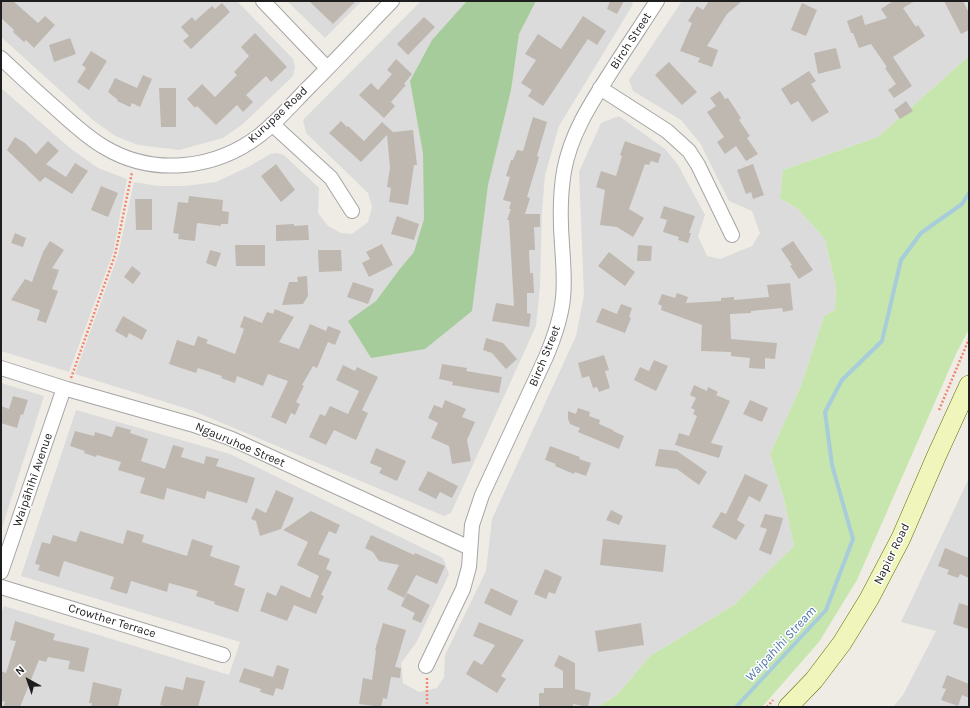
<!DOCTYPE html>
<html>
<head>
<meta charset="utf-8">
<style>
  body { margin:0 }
  #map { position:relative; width:970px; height:708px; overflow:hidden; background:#efece5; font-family:Karla,sans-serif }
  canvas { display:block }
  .frame { position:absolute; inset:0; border:2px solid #1e1e1e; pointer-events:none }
  .north { position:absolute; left:8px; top:660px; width:40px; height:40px; -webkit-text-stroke:3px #fff; paint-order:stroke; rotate:320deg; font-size:11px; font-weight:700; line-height:16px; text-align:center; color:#1e1e1e }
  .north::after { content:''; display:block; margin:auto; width:14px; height:18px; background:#1e1e1e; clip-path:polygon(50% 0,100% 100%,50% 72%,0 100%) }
</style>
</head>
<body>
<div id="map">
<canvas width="970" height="708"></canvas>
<div class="frame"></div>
<div class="north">N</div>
</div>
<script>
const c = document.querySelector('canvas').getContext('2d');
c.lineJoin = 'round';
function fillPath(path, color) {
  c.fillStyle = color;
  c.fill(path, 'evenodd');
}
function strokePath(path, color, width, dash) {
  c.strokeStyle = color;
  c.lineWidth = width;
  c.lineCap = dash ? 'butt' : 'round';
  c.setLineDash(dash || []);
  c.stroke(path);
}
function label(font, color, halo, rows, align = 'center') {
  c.font = font + ' Karla,sans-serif';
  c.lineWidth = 3;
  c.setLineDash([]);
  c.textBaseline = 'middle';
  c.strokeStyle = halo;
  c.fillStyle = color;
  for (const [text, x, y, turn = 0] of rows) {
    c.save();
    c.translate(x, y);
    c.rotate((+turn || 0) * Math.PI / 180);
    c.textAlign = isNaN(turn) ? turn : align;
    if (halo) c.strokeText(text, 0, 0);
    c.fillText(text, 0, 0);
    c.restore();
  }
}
fillPath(new Path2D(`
  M1,1H237L293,59L295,67L293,76L243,124L223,138L179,150L138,145L115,136L93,120L1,37Z
  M287,1H362L325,38Z
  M421,1H633L632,6L559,126L545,175L542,212L540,286L536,326L451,513L444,516L191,410L75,374L118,255L134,182L158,186H185L216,182L250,166L270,154L277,153L284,155L319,188L318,213L328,226L341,233L352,234L368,222L372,207L368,193L306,133L303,120Z
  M682,1H969V56L878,137L783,170L780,198L798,209L825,239L836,287L835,310L824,316L801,386L770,454L784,499L794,546L734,605L650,656L617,695L598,707H1V614L4,606L229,675L240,642L21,576L76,410L230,454L443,558L449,574L416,643L401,663L403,683L419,692L437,688L444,677L445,655L486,571L492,519L576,336L584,295L579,172L601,123L619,116L665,149L678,165L705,215L698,236L707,256L720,259L752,246L760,233L752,211L729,201L700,143L681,120L633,91L629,80Z
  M1,88L70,148L98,168L127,179L113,253L69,372L1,351Z
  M1,383L44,396L1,531Z
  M969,478V707H893L903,695L936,631L901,622Z`), '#dcdbdb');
fillPath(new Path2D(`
  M969,56V329L956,354L857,580L819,642L762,707H598L617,695L650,656L734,605L794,546L784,499L770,454L801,386L824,316L835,310L836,287L825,239L798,209L780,198L783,170L878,137Z`), '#c6e6ad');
fillPath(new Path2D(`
  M467,1H536L519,34L511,90L488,185L472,311L425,349L371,358L348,321L376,301L399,270L414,252L424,219L423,153L410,81L432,40Z`), '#a7cc9b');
strokePath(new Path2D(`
  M736,707L826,610L853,539L832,465L825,412L842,380L882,341L901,260L921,233L962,204L969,193`), '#a7ccda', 4);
fillPath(new Path2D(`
  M1,1H13L38,23L45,16L55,25L34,48L26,40L24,42L13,32L14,30L1,18Z
  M309,1H356L333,24Z
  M610,1H624L617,14L607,9Z
  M709,1H742L727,14L707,46L718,50L712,67L698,62L700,58L680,51L692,23L688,21L697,6L703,10Z
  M893,1H915L903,8L916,27L918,25L925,36L893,57L912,86L894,98L888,90L896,84L885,68L887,67L871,44L859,48L853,33H851L847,21L862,15L865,25L887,18L881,9Z
  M944,1H963L969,13V30L961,34Z
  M222,3L230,12L191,49L183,41L189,36L181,27L192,17L195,21L212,6L215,9Z
  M802,3L817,10L806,36L791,30Z
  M583,16L606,31L597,45L588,39L543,106L528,96L532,90L521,83L536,60L525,54L538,34L561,49Z
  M424,17L435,27L408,55L397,44Z
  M255,33L287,67L271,82L266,76L246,95L253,102L243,112L237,105L216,125L197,106L195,108L187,99L202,84L215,97L237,75L234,72L249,56L241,47Z
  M70,38L76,54L54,62L49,45Z
  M836,48L841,68L818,74L814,53Z
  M91,51L107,61L89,90L77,82L86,68L82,65Z
  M396,59L412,74L404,84L406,85L391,102L395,106L384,118L359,95L371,83L378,90L392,74L387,70Z
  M669,62L697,92L682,105L655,75Z
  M809,71L816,81L811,84L829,112L812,122L798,101L791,105L781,89Z
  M143,75L152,79L140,107L132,103L130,107L117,101L118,100L108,92L115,78L137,88Z
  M159,88H176V127H161Z
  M720,91L725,99L728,98L741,118L739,120L750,136L747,138L758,154L746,161L736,146L725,154L717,142L724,137L707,112L716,106L710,98Z
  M906,101L913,111L900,119L894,110Z
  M533,117L547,122L537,156L539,157L527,197L530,198L525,214H540V227H534L535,250H529L530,273H533L534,293H527V313L531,314L529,327L492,321L496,303L514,306L509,220H507L511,209H509L511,202L503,200L510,177L506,176L511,160H513L517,150L523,151Z
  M341,121L347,127L348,126L364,141L382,122L393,132L413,130L417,165H414L408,205L389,202L391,188L387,187L390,168L387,135L361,162L329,133Z
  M15,137L25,143L36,154L48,141L59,151L46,164L66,177L75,163L88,171L72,194L45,177L40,182L7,150Z
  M625,141L661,154L658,163L651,161L649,165L645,164L629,209L644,218L633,237L617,227L600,225L605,190L596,187L601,171L616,176L622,156L620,155Z
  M276,164L295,190L281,202L261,176Z
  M753,164L764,195L753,199L751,192L746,194L737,170Z
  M101,186L118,193L108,217L91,210Z
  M189,196L223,200L222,211L229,212L228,224H221V226L197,223L195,241L178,239L179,234L173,233L178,202L188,203Z
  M135,199H152V230H136Z
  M664,206L695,216L689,233H691L688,243L678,240L679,237L663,232L667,220L660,218Z
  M397,216L419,224L414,240L391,234Z
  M294,224V226L308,225L309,240L276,241V225Z
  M15,233L26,238L23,247L11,243Z
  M50,241L64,250L52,268L59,270L52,289L58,291L46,323L37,320L40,310L11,300L25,279L32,282L43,252Z
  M793,241L813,270L799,279L790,266L792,265L781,249Z
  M382,244L393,265L369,277L362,263L370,259L366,252Z
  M235,245H265V266H236Z
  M638,245L652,246L651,261H637Z
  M210,250L221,253L216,267L206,263Z
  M318,250H341L342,271L319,272Z
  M609,252L635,272L625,286L598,266Z
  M132,266L141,273L133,284L124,277Z
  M307,276L308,296L303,304L282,305L289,282H298L297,277Z
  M353,282L374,289L368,304L347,297Z
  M790,283L793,310L783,312L782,308L751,311V313L730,314L731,339L777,343L775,359L765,358V369L749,368L750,358L731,356V352L701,351L702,325L661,310L662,306L658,304L662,294L675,298L677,293L688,297L686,303L721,301V298L734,297V300L769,297L767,285Z
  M621,304L632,308L629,317L631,318L625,333L596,322L602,308L617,314Z
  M275,309L294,317L279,342L299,349L310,324L326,331L328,326L341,331L335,345L328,342L317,368L313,366L302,385L304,386L296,402L300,404L295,415L291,413L286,424L271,417L288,381L268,374L263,386L237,376L235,383L221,378L222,376L198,368L196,373L169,364L177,340L194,346L198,336L208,340L206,343L235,354L244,329L240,327L244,316L262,323L267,312L273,314Z
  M123,316L147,330L142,340L129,333L127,338L115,331Z
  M486,338L503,343L517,359L506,369L492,353L483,350Z
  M604,355L609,370L605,371L610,388L599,392L597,387L593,388L589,376L582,378L578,363Z
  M654,360L668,366L656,391L634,380L640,367L649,371Z
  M442,364L467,368L466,371L502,377L499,393L452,385L453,382L439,379Z
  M343,365L355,371L357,367L378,377L362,410L368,413L356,440L334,430L326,445L309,437L320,414L325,416L330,406L348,414L359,391L336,380Z
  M694,385L707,391L708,387L718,392L716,395L730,401L711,443L723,446L719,458L675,445L679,433L689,436L697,416L693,414L695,410L691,408L696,398L690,395Z
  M13,396L28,400L23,415L21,414L17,428L1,423V406L9,409Z
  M445,400L466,409L462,417L475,422L467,440L471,461L452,464L449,446L431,438L438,423L428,418L434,405L442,408Z
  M750,400L768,408L762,422L743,414Z
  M578,408L590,412L589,416L600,420L599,424L613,430V431L624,436L619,449L578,432L580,428L570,424L568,419V411L576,414Z
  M116,426L131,430L130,433L148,439L141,461L165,469L173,445L184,448L181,457L204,464L206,456L219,459L216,466L255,478L247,503L207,491L205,499L167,488L164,500L140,493L145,478L118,470L121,462L97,455L96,457L84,453L85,451L70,446L75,431L94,436L95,432L112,437Z
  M550,446L580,457L579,459L591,463L586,476L575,472L574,474L555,466L556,464L545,460Z
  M376,448L406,461L397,481L379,473L382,468L370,463Z
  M659,449L677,451L707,472L699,485L677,469L655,466Z
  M428,471L458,486L452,498L440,492L436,499L418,490Z
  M745,474L768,485L760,502L749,496L737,520L745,525L736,540L712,527L721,512L726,514Z
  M276,490L294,498L281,529L260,536L256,521L251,519L256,508L266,513Z
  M611,510L623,516L619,525L606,520Z
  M311,511L340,525L336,534L329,531L318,554L330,559L326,569L332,572L321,595L324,596L316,614L294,605L287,621L260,611L267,592L276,596L281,585L310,598L319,576L297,565L308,542L283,530Z
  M765,514L783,518L780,529L771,555L759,550L767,529L760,527Z
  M127,530L144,535L142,542L187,556L192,539L213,546L210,556L240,566L234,585L245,589L238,612L214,604L215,602L196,596L198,591L169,583L167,592L131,581L127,594L110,589L114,577L64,561L59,577L38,570L40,565L35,564L42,542L50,544L53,535L76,542L80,531L123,544Z
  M371,535L414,555L415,553L445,566L437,584L416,575L404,598L387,589L399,565L379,561L373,552L365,548Z
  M603,539L666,545L663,572L600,565Z
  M945,548L969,558V578L960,574L958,578L947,574L949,570L938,566Z
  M545,569L562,577L555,594L549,592L546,599L534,594Z
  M491,588L518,601L511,616L484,603Z
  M407,593L430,605L421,623L412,619L415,613L401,606Z
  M959,603L969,606V629L953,624Z
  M15,621L55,634L53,640L89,648L84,672L68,669L70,661L48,657L46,662L39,660L20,707H3L5,702L1,701V671L6,673L16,641L10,640Z
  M479,622L524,640L501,676L506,679L497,693L466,674L474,660L482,665L495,645L473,636Z
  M383,623L406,630L395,667L401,668L400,678L391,677L387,699L383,698L381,707L359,704L363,678L372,680L376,651L375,650Z
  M641,623L644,645L598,652L595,631Z
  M559,655L575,663V689L591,693L588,707L573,704V707L539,706V693H544V688H563V671L554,666Z
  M277,665L289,669L283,690L276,688L273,696L260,692L261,689L239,682L244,668L273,677Z
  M947,675L969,684V698L962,695L958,706L941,700L946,689L942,688Z
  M186,677L205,681L198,707H166L160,705L165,686L183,690Z
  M93,682L122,689L118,707H91L92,703H89Z`), '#bfb8b1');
const minor = new Path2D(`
  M263,1L327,68
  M1,58C18,74 35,90 52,105C69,120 85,136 104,147C154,177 216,169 260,135C278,121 294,102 310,86C338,58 365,29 392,1
  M600,88L667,131L689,151L698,165L732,235
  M272,124L331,178L352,211
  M1,368L67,389L194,425L232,439L470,548
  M1,572L64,388
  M1,587L223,655
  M426,666L463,589L469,567L472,525L482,495L546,357C554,338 561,319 563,298C565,280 563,262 562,244C560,219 560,195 564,171C571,132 593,100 614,67C628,45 643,23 657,1`);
const secondary = new Path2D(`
  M788,707L814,680L842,643L869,599L901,538L936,457L969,385`);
strokePath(minor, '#a5a5a5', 16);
strokePath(secondary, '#60700a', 20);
strokePath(new Path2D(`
  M71,378L115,255L132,172
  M939,410L969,339
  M427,678V707
  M767,707L773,700`), '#f38671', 2.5, [2, 2]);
strokePath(minor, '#fff', 14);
strokePath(secondary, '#f0f6bb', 19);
label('12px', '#1e1e1e', '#fff', [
  ["Birch Street",631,41,-57],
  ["Kurupae Road",278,115,-43],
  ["Birch Street",545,356,-68],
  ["Ngauruhoe Street",240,445,23],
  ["Waipāhīhī Avenue",33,480,-71],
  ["Napier Road",892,554,-64],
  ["Crowther Terrace",112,621,17]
]);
label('italic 13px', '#4f77a9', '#fff', [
  ["Waipahihi Stream",781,644,-47]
]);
</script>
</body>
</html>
